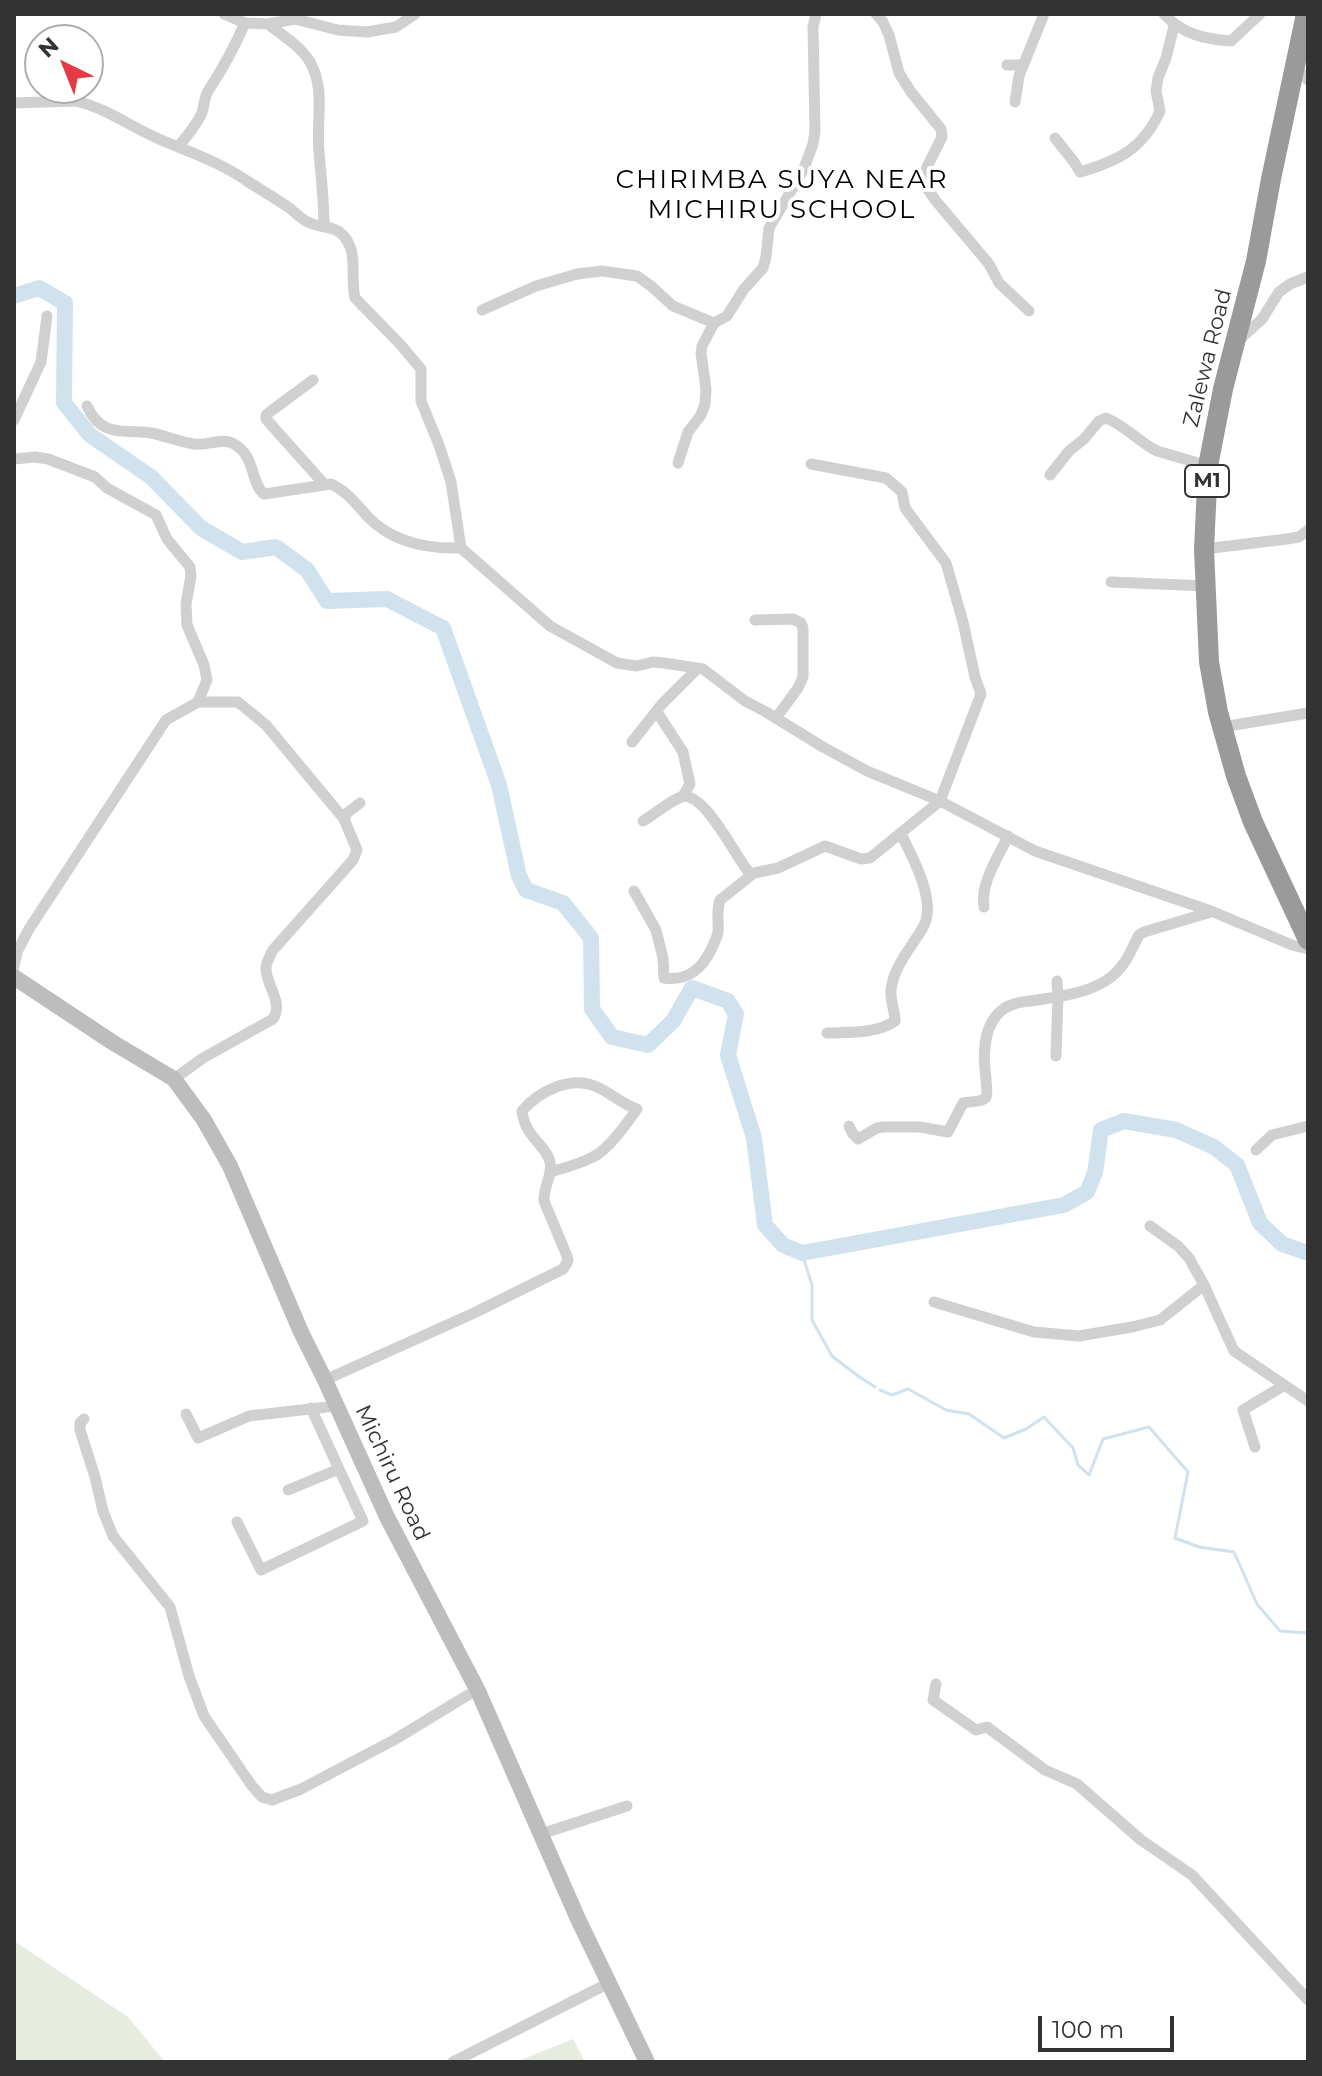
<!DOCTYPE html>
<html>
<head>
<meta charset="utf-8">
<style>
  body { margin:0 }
  #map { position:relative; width:1322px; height:2076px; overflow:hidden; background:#fff; font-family:Montserrat,sans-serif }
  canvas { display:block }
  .frame { position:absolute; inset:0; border:16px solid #333; pointer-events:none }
  .north { position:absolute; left:24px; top:24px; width:80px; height:80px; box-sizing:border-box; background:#fff; border:2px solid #adadad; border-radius:50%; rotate:317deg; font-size:22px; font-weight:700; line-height:32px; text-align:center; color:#333 }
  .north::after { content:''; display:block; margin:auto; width:28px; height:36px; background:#e63946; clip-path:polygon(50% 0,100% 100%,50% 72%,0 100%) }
  .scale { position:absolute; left:1038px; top:2016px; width:136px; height:36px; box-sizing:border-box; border:4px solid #333; border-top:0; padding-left:10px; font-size:24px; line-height:28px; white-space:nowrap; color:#333; -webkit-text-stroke:6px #fff; paint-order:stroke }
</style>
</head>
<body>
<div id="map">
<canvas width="1322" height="2076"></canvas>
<div class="frame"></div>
<div class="north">N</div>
<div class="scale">100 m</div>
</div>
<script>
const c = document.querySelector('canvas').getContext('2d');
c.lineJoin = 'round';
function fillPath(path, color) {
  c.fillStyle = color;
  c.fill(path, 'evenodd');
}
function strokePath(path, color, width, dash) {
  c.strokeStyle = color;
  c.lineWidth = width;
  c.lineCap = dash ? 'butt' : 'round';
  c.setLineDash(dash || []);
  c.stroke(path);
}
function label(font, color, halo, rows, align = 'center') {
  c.font = font + ' Montserrat,sans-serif';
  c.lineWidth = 8;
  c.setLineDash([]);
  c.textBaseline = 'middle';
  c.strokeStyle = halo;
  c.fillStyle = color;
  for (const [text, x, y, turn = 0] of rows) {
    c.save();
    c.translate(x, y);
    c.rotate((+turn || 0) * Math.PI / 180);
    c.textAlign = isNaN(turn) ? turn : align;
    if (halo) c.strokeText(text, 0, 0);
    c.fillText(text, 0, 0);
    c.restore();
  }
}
fillPath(new Path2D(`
  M14,1941L128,2017L165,2062H14Z
  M573,2039L585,2062H516Z`), '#e6ecdf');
strokePath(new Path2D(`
  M802,1253L812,1285V1320L832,1356L858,1376L875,1387
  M880,1390L892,1395L908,1389L946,1410L969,1414L1004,1438L1026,1429L1044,1417L1073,1448L1078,1465L1089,1475L1103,1439L1149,1427L1188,1472L1175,1538L1199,1547L1234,1552L1257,1604L1280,1631L1308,1633`), '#cfe2ee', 3);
strokePath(new Path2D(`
  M14,296L39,288L65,303L64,403L90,435L151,477L201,528L242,552L276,547L307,570L327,601L387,599L443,628L499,785L519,876L526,890L563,903L591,938L592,1009L612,1037L648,1045L673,1021L692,988L728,1001L736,1014L728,1055L754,1138L765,1225L783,1245L802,1253L1064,1205L1087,1192L1095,1173L1101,1130L1124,1121L1176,1130L1214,1147L1237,1165L1260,1223L1282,1244L1308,1253`), '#cfe2ee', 16);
strokePath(new Path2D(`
  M224,14L245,23L268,24L295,19L338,30L367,32L396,27L415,14
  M876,14L883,22L889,35L899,73L911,92L941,129L942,137L926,169L925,176L927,188L936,201L989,264L999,283L1029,311
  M1164,14C1182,34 1204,39 1231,41L1260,14
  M268,24C283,36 304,48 312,66C325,92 316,124 319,152C321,177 324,200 324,226
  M1007,65H1023
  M1295,67L1308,80
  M1015,102L1019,76L1044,14
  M14,103L76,101C106,108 131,127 159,139C189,152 220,162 247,181C261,190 275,198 288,207C295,212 301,219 308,222C321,229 336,224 346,239C358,256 350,279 355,298L400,344L421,369V401L439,445L451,482L461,548L550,626L617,663L637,666L653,662L664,663L703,669L745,701L766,712L823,747L867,771L940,801L1035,851L1211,911L1292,945L1308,949
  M1055,138L1074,162L1080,172C1118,161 1143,149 1160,111L1156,91L1158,78L1166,58L1174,26
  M178,147C186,137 195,127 201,115C205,107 203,99 208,91C222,70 235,46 245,23
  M482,310L536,286L577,274L602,271L637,276L651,286L673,306L714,323
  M1238,341L1262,319L1279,292L1290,284L1308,277
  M313,380L271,411L266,415V419L324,484
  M87,406C91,415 98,424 107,428C118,433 139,431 151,433C166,436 180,442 194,444C206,446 221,438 232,443C256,454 250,483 264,494L331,484C347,491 357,505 368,517C393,543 427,549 461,548
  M14,420L41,362L47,316
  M14,459L35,457L48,459L95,477L107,488L156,515L167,539L190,567L191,576L186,604L187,625L204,665L207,680L198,702L166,720L29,929L17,952L14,967
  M678,463L688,432L701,415L705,404L706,389L701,353L702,346L714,323L727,316L744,289L763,268L766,257L769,228L803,171L813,144L815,131L813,27L816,14
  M1050,475L1069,451L1084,439L1099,421L1106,418C1126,426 1139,442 1157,451L1208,466
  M1204,549L1287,539L1299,537L1308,530
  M1111,582L1206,586
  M755,620L793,619L801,623L803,628V677L798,688L776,718
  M657,712L683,752L690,784L683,796
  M1222,727L1308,713
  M632,742L662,704L698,668
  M344,819L347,813L360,803
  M643,821C655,814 668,802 681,797C704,789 737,860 751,875
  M634,891L656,930L663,958L664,978C687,981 701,970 711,950C713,945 717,938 718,932C719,921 716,911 720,900L754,873L778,868L825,846L861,859L870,858L940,801L981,694L975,677L963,622L946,563L905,508L902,492L886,478L811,464
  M984,907C980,883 998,858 1008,836
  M827,1033C848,1032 877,1034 895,1021C895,1011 890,1001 891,990C893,971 905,955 915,940C918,935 923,929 925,923C935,898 912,856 901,834
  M1056,1056L1058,997L1057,981
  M174,1079L203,1058L273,1019C284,1002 266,986 266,968C266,962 270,956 273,950L353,860L357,850L344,819L266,725L238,702H198
  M849,1126L853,1134L858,1139L877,1128L883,1127H920L948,1132L963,1103C969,1101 982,1103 986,1097C988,1093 986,1084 986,1079C983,1056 982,1026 1002,1010C1012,1002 1025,1002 1037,1000C1065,996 1103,991 1121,967C1129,958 1133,946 1139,935L1144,932L1211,912
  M1256,1150L1272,1135L1308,1126
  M1150,1226L1178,1246L1189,1258L1204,1285L1234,1351L1308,1401
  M934,1302L1034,1332L1079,1336L1132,1327L1160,1320L1204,1285
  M325,1380L474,1313L563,1269L568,1261L567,1256L544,1201C543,1187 553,1175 550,1162C546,1144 525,1138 522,1111C539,1091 571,1075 597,1087C611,1093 622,1104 637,1109C627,1123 609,1149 593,1157C580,1164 564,1168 550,1172
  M311,1408L339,1469
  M186,1414L198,1438L249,1416L336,1406
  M84,1419L80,1423V1430L95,1477L103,1511L113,1536L170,1607L189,1676L204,1716L252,1786L262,1797L272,1800L301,1789L394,1740L468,1695L478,1691
  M1255,1447L1243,1410L1283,1386
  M237,1522L261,1570L363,1521L339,1469L288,1490
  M936,1684L933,1700L976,1730L987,1727L1045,1770L1077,1784L1141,1840L1192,1875L1308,2000
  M541,1834L627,1806
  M453,2062L609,1983`), '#d0d0d0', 11);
strokePath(new Path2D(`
  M14,977L112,1042L174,1079L204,1120L230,1166L301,1332L325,1380L387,1517L478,1691L578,1919L647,2062`), '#bdbdbd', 16);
strokePath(new Path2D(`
  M1306,14L1271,179L1256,261L1223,389L1208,466L1204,549L1209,662L1218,712L1236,776L1253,822L1308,940`), '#9a9a9a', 20);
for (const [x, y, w] of [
  [1207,481,44]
]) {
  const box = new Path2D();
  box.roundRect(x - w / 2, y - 16, w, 32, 6);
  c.fillStyle = '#fff';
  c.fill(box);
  strokePath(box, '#333', 2);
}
label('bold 20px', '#333', null, [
  ["M1",1207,481]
]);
label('22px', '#333', '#fff', [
  ["Zalewa Road",1208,358,-76],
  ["Michiru Road",392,1473,65]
]);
c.letterSpacing = '2px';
label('26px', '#000', '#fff', [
  ["CHIRIMBA SUYA NEAR",782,180],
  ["MICHIRU SCHOOL",782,210]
]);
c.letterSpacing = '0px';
</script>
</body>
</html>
